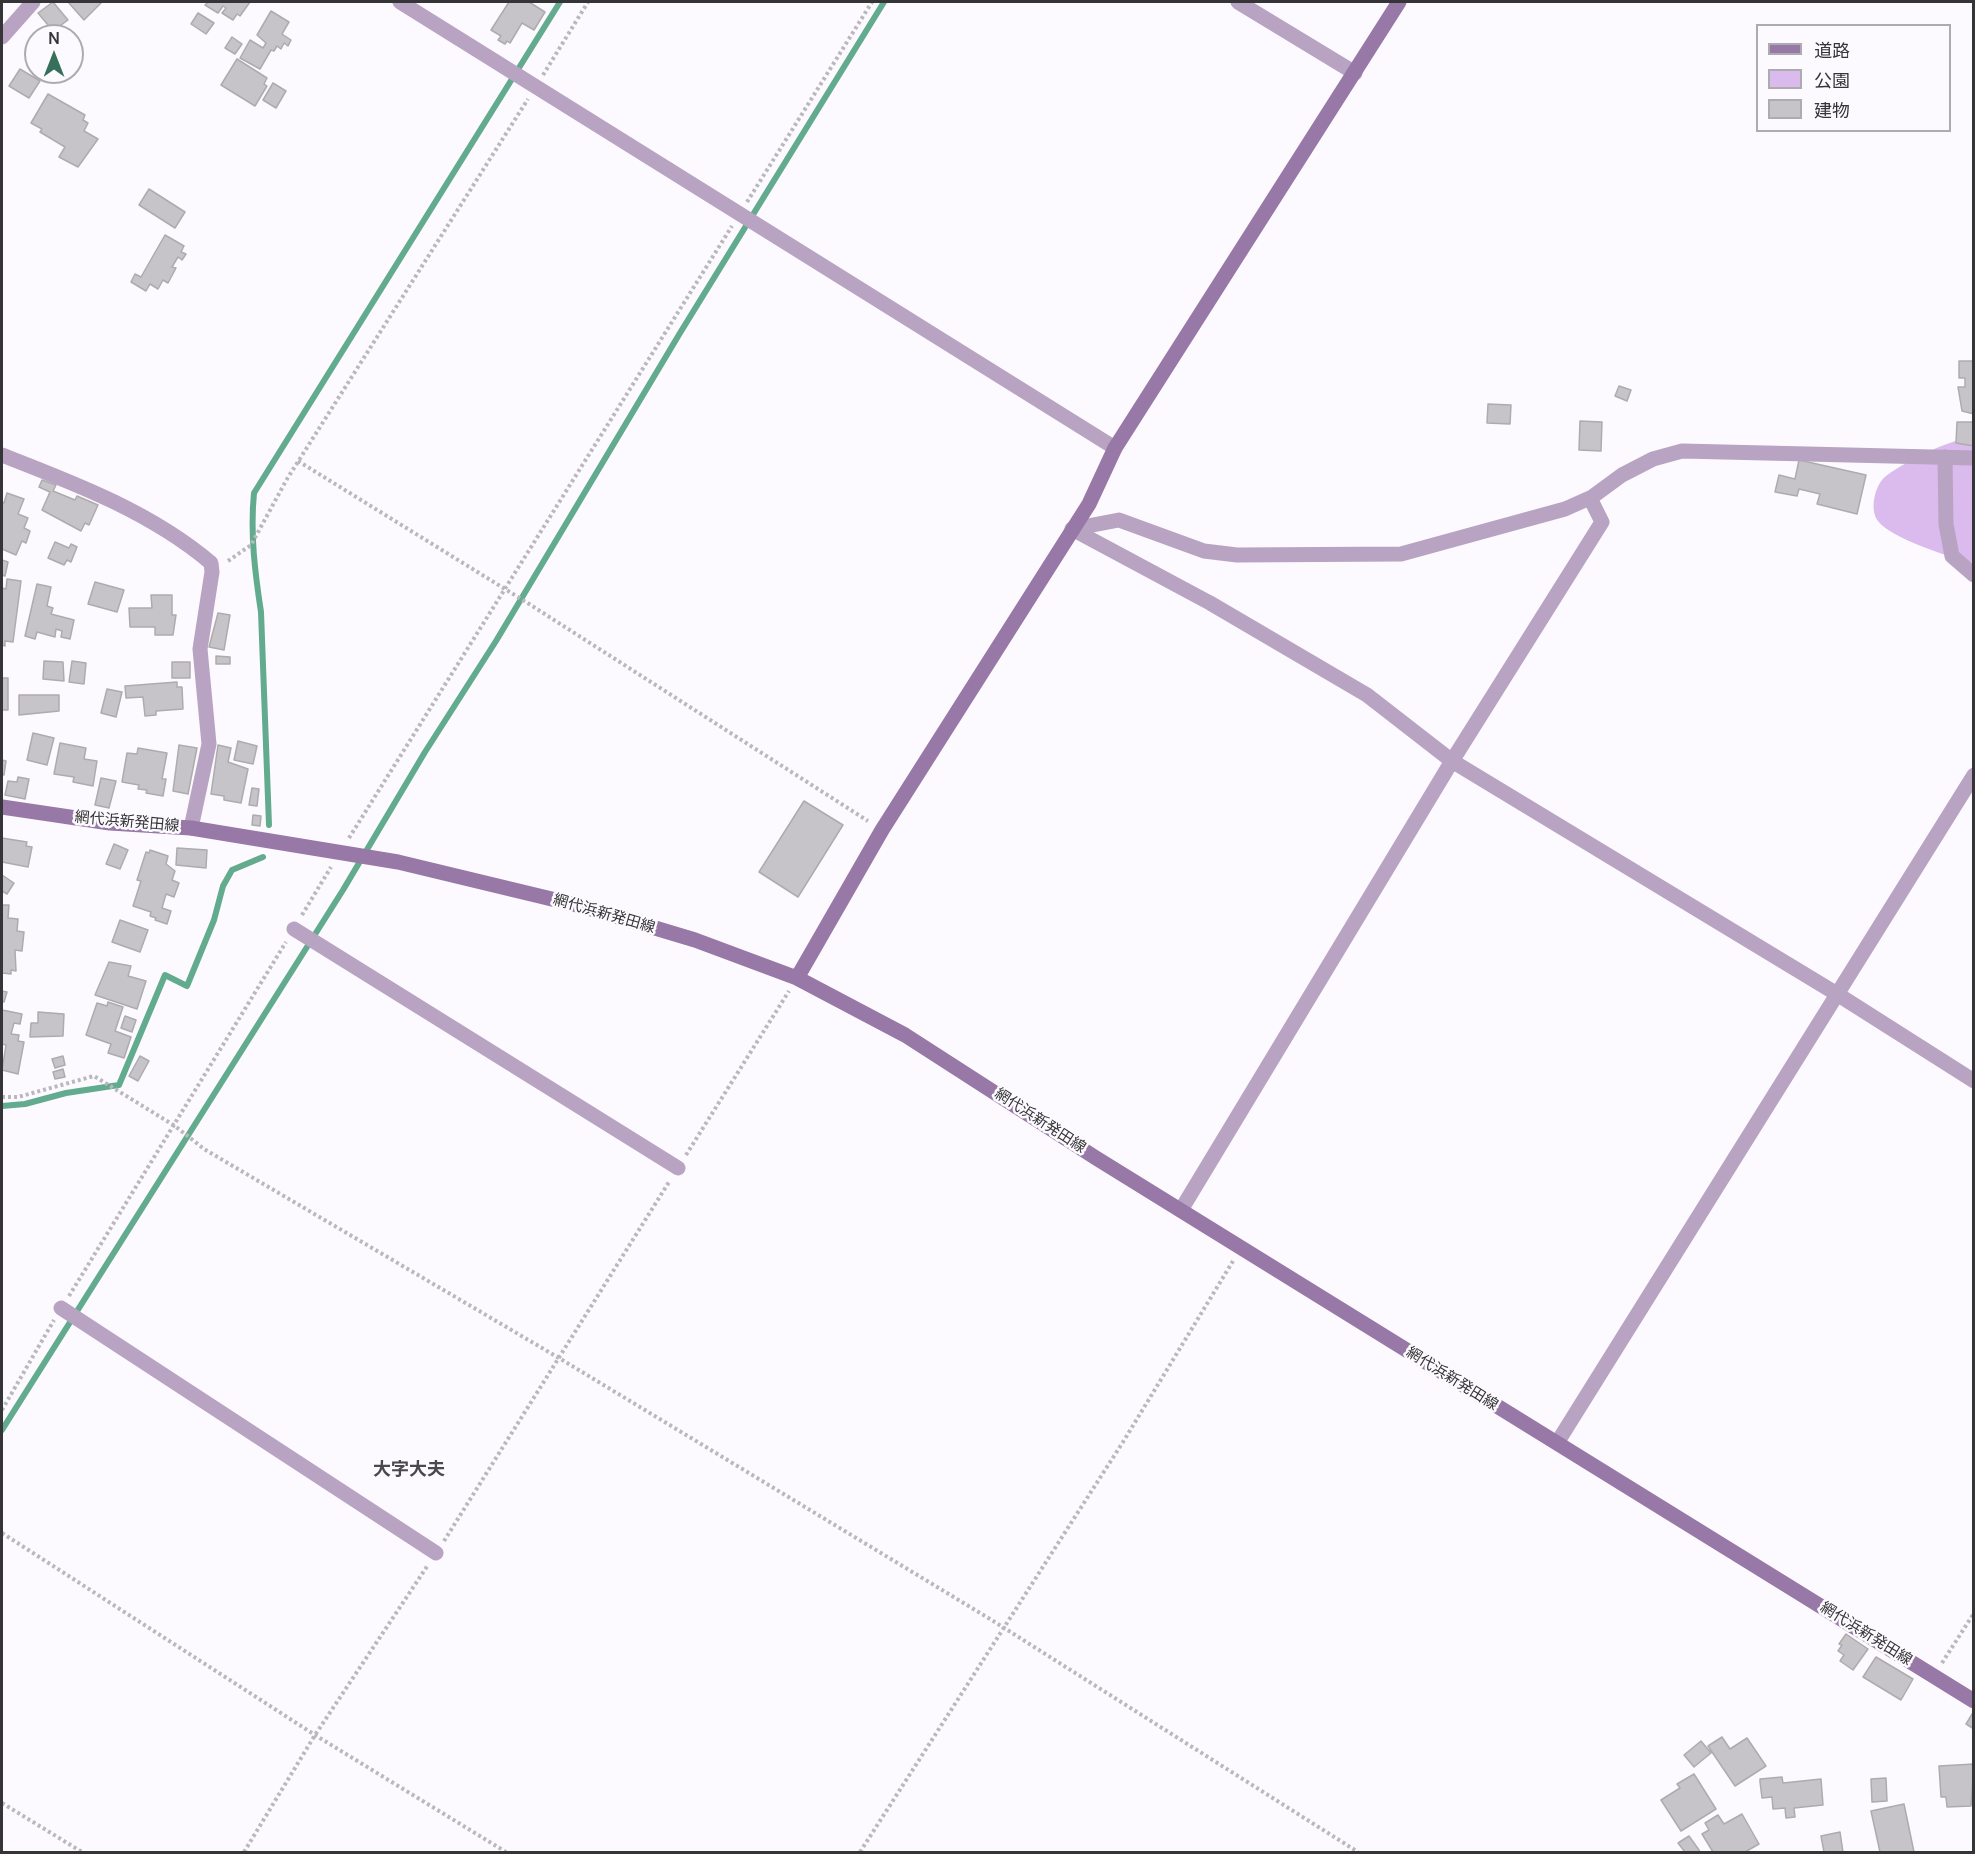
<!DOCTYPE html>
<html>
<head>
<meta charset="utf-8">
<style>
  body { margin:0 }
  #map { position:relative; width:1975px; height:1854px; overflow:hidden; background:#fcfafe; font-family:Manrope,"Noto Sans JP",sans-serif }
  canvas { display:block }
  .frame { position:absolute; inset:0; border:3px solid #353436; pointer-events:none }
  .legend { position:absolute; left:1756px; top:24px; width:195px; height:108px; box-sizing:border-box; background:#fcfafe; border:2px solid #acabae; margin:0; padding:8px 10px; list-style:none; font-size:18px; color:#353436 }
  .legend li { display:flex; align-items:center; gap:12px; height:30px }
  .legend b { width:30px; border:2px solid #acabae }
  .north { position:absolute; left:24px; top:24px; width:60px; height:60px; box-sizing:border-box; background:#fcfafe; border:2px solid #acabae; border-radius:50%; rotate:0deg; font-size:16px; font-weight:700; line-height:24px; text-align:center; color:#353436 }
  .north::after { content:''; display:block; margin:auto; width:21px; height:27px; background:#36705a; clip-path:polygon(50% 0,100% 100%,50% 72%,0 100%) }
</style>
</head>
<body>
<div id="map">
<canvas width="1975" height="1854"></canvas>
<div class="frame"></div>
<ul class="legend">
<li><b style="height:8px;background:#9778a7"></b>道路</li>
<li><b style="height:16px;background:#dbbaed"></b>公園</li>
<li><b style="height:16px;background:#c6c4c8"></b>建物</li>
</ul>
<div class="north">N</div>
</div>
<script>
const c = document.querySelector('canvas').getContext('2d');
c.lineJoin = 'round';
function fillPath(path, color) {
  c.fillStyle = color;
  c.fill(path, 'evenodd');
}
function strokePath(path, color, width, dash) {
  c.strokeStyle = color;
  c.lineWidth = width;
  c.lineCap = dash ? 'butt' : 'round';
  c.setLineDash(dash || []);
  c.stroke(path);
}
function label(font, color, halo, rows, align = 'center') {
  c.font = font + ' Manrope,"Noto Sans JP",sans-serif';
  c.lineWidth = 5;
  c.setLineDash([]);
  c.textBaseline = 'middle';
  c.strokeStyle = halo;
  c.fillStyle = color;
  for (const [text, x, y, turn = 0] of rows) {
    c.save();
    c.translate(x, y);
    c.rotate((+turn || 0) * Math.PI / 180);
    c.textAlign = isNaN(turn) ? turn : align;
    if (halo) c.strokeText(text, 0, 0);
    c.fillText(text, 0, 0);
    c.restore();
  }
}
fillPath(new Path2D(`
  M1973,436V563C1952,558 1890,538 1878,521C1869,510 1875,484 1886,476C1909,459 1946,442 1973,436Z`), '#dbbaed');
strokePath(new Path2D(`
  M269,825L261,612C255,573 250,533 254,493L560,2
  M2,1106L25,1104L66,1093L119,1085L165,975L187,986L214,920L223,886L232,870L263,857
  M2,1430L343,890L425,752L496,641L680,333L884,2`), '#62ab8e', 6);
const building = new Path2D(`
  M53,2L68,20L53,31L38,13Z
  M68,2H102L84,20Z
  M208,2H250L240,16L237,14L233,20L222,13L226,8L223,6L218,13L205,5Z
  M509,2H529L545,12L534,30L522,23L510,43L507,41L505,44L498,40L501,36L491,30Z
  M271,11L289,22L282,34L291,40L288,46L284,43L281,49L277,46L274,51L271,50L260,69L240,58L250,40L263,48L266,43L257,35Z
  M198,13L214,23L206,34L191,24Z
  M232,37L242,44L235,54L225,48Z
  M237,59L267,78L264,84L267,86L255,106L221,85Z
  M20,69L40,81L29,98L9,86Z
  M273,83L286,91L276,108L263,100Z
  M48,94L85,115L83,120L88,123L84,131L98,139L78,167L59,157L65,147L40,132L42,129L31,123Z
  M149,189L185,212L175,228L139,205Z
  M165,235L184,246L181,252L186,254L182,260L178,257L172,267L176,268L168,283L163,280L158,289L150,284L146,291L131,282L135,274L141,277Z
  M1959,361H1974V414L1962,411L1958,387H1965V378H1959Z
  M1619,386L1631,390L1627,401L1615,396Z
  M1488,404L1511,405L1510,424L1487,423Z
  M1580,421L1602,422L1601,451L1579,450Z
  M1957,422H1974V446L1956,443Z
  M1799,460L1866,475L1857,514L1817,504L1820,494L1799,489L1797,496L1775,492L1779,475L1795,479Z
  M42,480L56,485L53,491L75,500L77,496L98,505L89,525L85,523L81,531L42,510L50,492L39,487Z
  M7,493L24,499L18,514L28,518L24,528L30,531L26,543L22,541L16,555L2,549V502L4,503Z
  M55,542L69,548L71,544L77,547L71,562L67,560L64,565L48,558Z
  M2,560L8,562L5,576L2,575Z
  M7,579L21,581L13,642L5,641V646L2,645V588L6,589Z
  M95,582L124,590L117,612L88,604Z
  M37,584L51,587L47,606L53,608L51,614L74,620L70,639L61,637L62,631L56,629L55,637L37,632L35,639L25,636Z
  M151,595H172V615H176L173,635H155V627H130L129,608H152Z
  M218,613L230,615L224,650L209,647Z
  M216,656L230,657V664H216Z
  M44,661L63,662L64,681L43,679Z
  M72,661L86,663L84,684L69,682Z
  M172,662H190V678H172Z
  M2,678H8V710H2Z
  M177,682V687H182L183,709L156,711V715L145,716L143,697L126,698L125,686Z
  M107,689L122,692L116,717L101,713Z
  M19,695H59V711L19,715Z
  M33,733L54,738L47,765L27,760Z
  M238,741L257,746L253,764L234,760Z
  M60,743L86,748L84,759L97,761L93,786L73,782L74,777L54,774Z
  M179,745L197,748L188,794L173,791Z
  M218,745L231,748L228,762L248,769L241,803L224,800V796L211,794Z
  M138,748L167,753L162,779H166L163,796L146,793L147,790L138,789L139,785L122,782L127,753L137,754Z
  M2,760L6,761L4,775H2Z
  M18,777L29,779L25,799L5,795L8,781L17,782Z
  M101,778L116,781L109,808L95,805Z
  M252,788L259,789L257,806L249,805Z
  M804,801L843,825L798,897L759,872Z
  M253,815L261,816L260,826L252,825Z
  M2,838L27,842L26,846L32,847L28,867L2,862Z
  M114,844L128,850L120,869L106,864Z
  M177,848L207,850L206,868L176,865Z
  M150,850L168,856L166,864L175,871L172,880L179,883L174,897L166,894L162,908L171,911L167,924L155,920L156,918L150,916L151,912L133,906L141,881L137,880L146,852L149,853Z
  M2,875L14,883L7,894L2,891Z
  M2,905H9L8,918L18,919L17,931L24,932L22,951L15,950L16,971L11,970V974L2,973Z
  M120,920L148,930L140,952L112,942Z
  M109,962L131,966L128,976L146,981L137,1009L95,995Z
  M2,991L7,992L4,1002L2,1001Z
  M108,1002L123,1007L115,1031L131,1037L124,1058L108,1053L111,1044L86,1035L97,1003L107,1006Z
  M2,1006V1010L22,1014L20,1024L14,1023L11,1034L19,1035L18,1041L24,1042L18,1074L2,1070L6,1045L2,1044Z
  M38,1012L64,1014L63,1036L30,1037L31,1023H38Z
  M125,1016L136,1020L132,1032L121,1028Z
  M63,1056L65,1065L55,1068L52,1059Z
  M140,1056L149,1061L138,1081L129,1076Z
  M63,1069L65,1077L55,1079L53,1072Z
  M1846,1634L1868,1649L1853,1670L1840,1661L1844,1655L1838,1651L1842,1645L1839,1644Z
  M1876,1657L1913,1679L1901,1700L1863,1677Z
  M1974,1711V1729L1966,1724Z
  M1722,1737L1730,1749L1747,1738L1766,1766L1735,1786L1708,1746Z
  M1701,1741L1711,1753L1694,1767L1684,1755Z
  M1974,1764L1971,1806L1947,1807L1946,1797H1941L1939,1766Z
  M1694,1774L1716,1809L1681,1831L1661,1800L1680,1788L1677,1784Z
  M1782,1777L1783,1783L1821,1779L1823,1805L1794,1808L1795,1817L1786,1818L1785,1808L1773,1809L1772,1797L1762,1798L1760,1782V1779Z
  M1886,1778L1887,1801L1872,1802L1871,1779Z
  M1904,1804L1914,1852H1880L1871,1811Z
  M1742,1814L1759,1844L1745,1852H1713L1702,1834L1709,1830L1705,1823L1718,1815L1724,1824Z
  M1840,1832L1843,1852H1824L1821,1836Z
  M1689,1836L1699,1850L1700,1852H1685L1678,1843Z`);
fillPath(building, '#c6c4c8');
strokePath(building, '#aeabaf', 1.5);
strokePath(new Path2D(`
  M543,75L588,2
  M747,202L872,2
  M298,461L526,602L868,821
  M228,561L251,545L287,479L528,99
  M349,838L732,226
  M302,915L331,867
  M2,1097H18L94,1076L175,1126L204,1149L559,1358L990,1619L1358,1852
  M686,1155L789,991
  M69,1296L286,942
  M2,1410L54,1320
  M2,1533L315,1735L506,1852
  M444,1541L669,1182
  M1942,1663L1974,1613
  M2,1803L82,1852
  M244,1852L315,1735L428,1565
  M860,1852L1123,1442L1233,1261`), '#bab8bc', 4, [3, 3]);
strokePath(new Path2D(`
  M400,2L1115,448
  M1238,2L1355,73
  M2,37L33,2
  M2,455C74,483 151,512 211,563L212,572L200,649L209,744L191,828
  M1945,457L1946,524L1952,556L1974,575
  M1072,529L1210,603L1367,695L1452,761L1837,994L1974,1081
  M1072,529L1119,520L1204,551L1237,555L1401,554L1565,509L1592,497L1622,475L1653,459L1682,451L1974,458
  M294,929L678,1168
  M1181,1210L1452,761L1602,522L1590,498
  M61,1308L436,1553
  M1557,1443L1974,775`), '#b8a3c3', 15);
strokePath(new Path2D(`
  M2,807L110,823L191,828L398,862L585,907L695,940L797,978L905,1035L1096,1158L1974,1701
  M797,978L882,830L1089,504L1115,448L1399,2`), '#9778a7', 15);
label('15px', '#353436', '#fcfafe', [
  ["網代浜新発田線",127,822,5],
  ["網代浜新発田線",604,914,16],
  ["網代浜新発田線",1040,1121,33],
  ["網代浜新発田線",1452,1379,32],
  ["網代浜新発田線",1866,1634,32]
]);
label('bold 18px', '#4b494c', '#fcfafe', [
  ["大字大夫",409,1470]
]);
</script>
</body>
</html>
